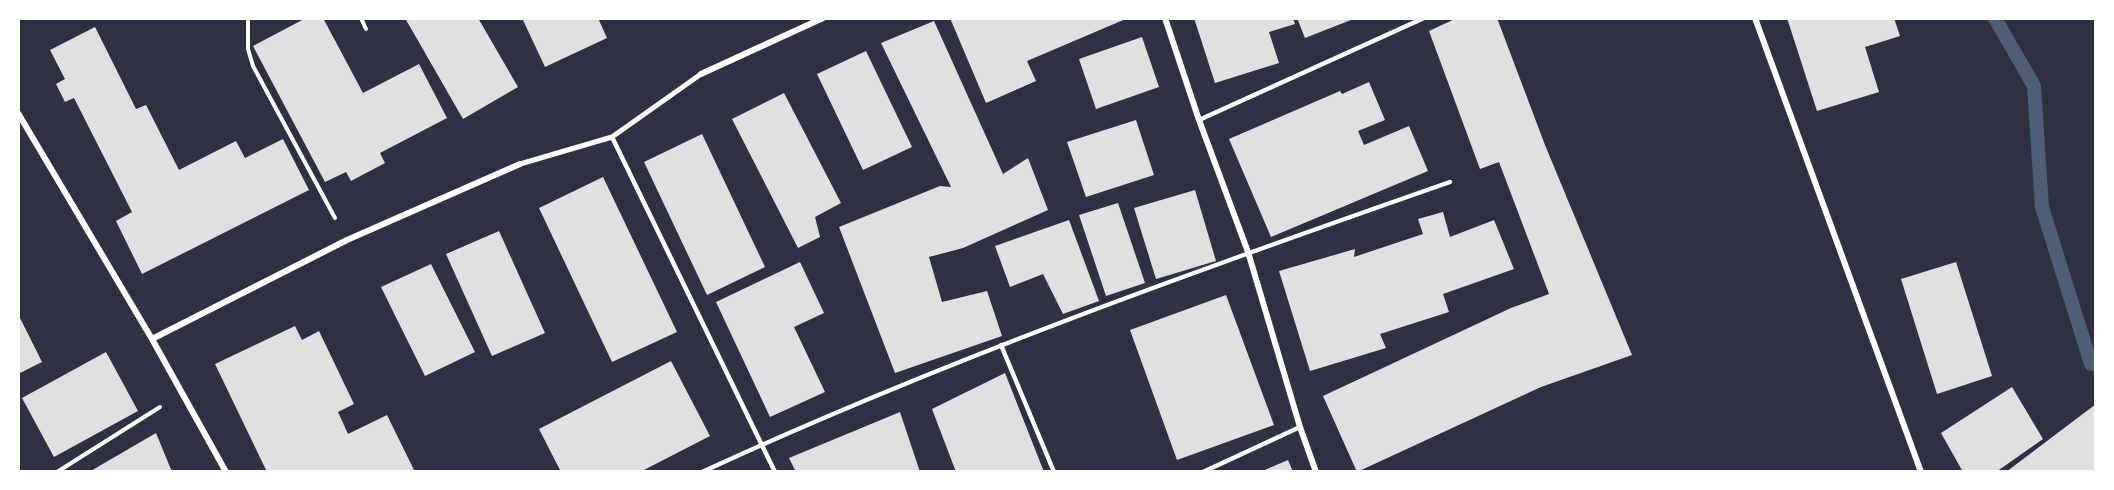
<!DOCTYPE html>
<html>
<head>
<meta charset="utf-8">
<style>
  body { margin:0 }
  #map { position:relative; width:2114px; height:490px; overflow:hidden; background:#2d3142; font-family:"Sofia Sans Condensed",sans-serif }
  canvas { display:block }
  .frame { position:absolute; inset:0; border:20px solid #fff; pointer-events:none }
</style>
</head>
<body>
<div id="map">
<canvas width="2114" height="490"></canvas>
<div class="frame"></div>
</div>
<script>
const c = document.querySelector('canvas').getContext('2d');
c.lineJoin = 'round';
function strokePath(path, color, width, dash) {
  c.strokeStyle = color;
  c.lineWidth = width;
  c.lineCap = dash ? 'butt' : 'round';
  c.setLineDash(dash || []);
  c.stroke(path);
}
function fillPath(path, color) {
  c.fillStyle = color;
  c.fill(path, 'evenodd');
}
strokePath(new Path2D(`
  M1995,18L2034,86L2042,207L2091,364`), '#4f5d75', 14);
fillPath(new Path2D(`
  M306,18H323L363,93L419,64L447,118L380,153L385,163L351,181L346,172L325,182L253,46Z
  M405,18H478L518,87L463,119Z
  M522,18H598L607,38L545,67Z
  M950,18H1128L1027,61L1036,81L986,103Z
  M1194,18H1293L1295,24L1269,32L1279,63L1215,83Z
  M1297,18H1356L1305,38Z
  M1457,18H1497L1545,145L1632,355L1541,387L1357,472L1323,396L1511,308L1549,294L1499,162L1480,169L1429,31Z
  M1787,18H1894L1900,36L1865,47L1879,92L1817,111Z
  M934,21L1003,174L1028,158L1048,210L963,248L929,257L942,302L987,291L1002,336L895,373L839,227L940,186L951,187L881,43Z
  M95,27L136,109L146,105L179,170L236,141L245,158L283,139L309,190L142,274L116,221L132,212L74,98L65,102L56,84L65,79L50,50Z
  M1142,37L1159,87L1096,109L1079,59Z
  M866,51L912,147L863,170L817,74Z
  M1369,82L1385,120L1358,131L1364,145L1409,126L1428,171L1271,237L1229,139L1340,91L1342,94Z
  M784,93L841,203L815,217L820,237L798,248L732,119Z
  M1136,120L1154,175L1086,197L1067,142Z
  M702,134L765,267L707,295L644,162Z
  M603,177L677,332L612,362L539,208Z
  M1195,190L1216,261L1156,279L1134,208Z
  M1118,203L1145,283L1106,296L1079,215Z
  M1443,212L1450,237L1494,220L1514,269L1443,294L1449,312L1380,334L1386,348L1310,371L1279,271L1355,249L1354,257L1423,234L1418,219Z
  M1069,220L1099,301L1063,314L1043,274L1010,287L995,246Z
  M499,231L545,333L492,356L446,254Z
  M800,262L824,313L794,327L825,392L770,417L716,302Z
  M1956,262L1992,376L1937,394L1901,279Z
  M431,264L475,352L425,376L381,287Z
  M1226,295L1274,425L1177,460L1130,330Z
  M18,314L42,362L18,374Z
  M295,326L302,340L319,331L354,404L338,412L348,434L387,415L415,472H267L215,364Z
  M106,352L138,411L54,457L22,398Z
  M671,361L710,436L640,472H561L539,429Z
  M1005,373L1044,472H956L932,409Z
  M2012,387L2043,439L1996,472H1963L1941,433Z
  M2096,404V472H2006Z
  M900,412L920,472H796L789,458Z
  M156,433L172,472H89Z
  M1288,460L1293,472H1260Z`), '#e0e0e3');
strokePath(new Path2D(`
  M248,18V49L253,66L335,218
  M361,18L366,29
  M57,472L160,407`), '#fff', 4);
strokePath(new Path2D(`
  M1199,120L1424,18
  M612,137L775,472
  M1001,345L1054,472
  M702,472C945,360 1198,270 1450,182
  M1203,472L1300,427`), '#fff', 4.5);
strokePath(new Path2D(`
  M520,164L612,137L701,74`), '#fff', 5);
strokePath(new Path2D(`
  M1165,18L1199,120L1248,252L1300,427L1316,472
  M1755,18L1921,472
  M701,74L823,18
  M18,113L152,339L226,472
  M152,339L347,240L520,164`), '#fff', 6);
</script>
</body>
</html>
